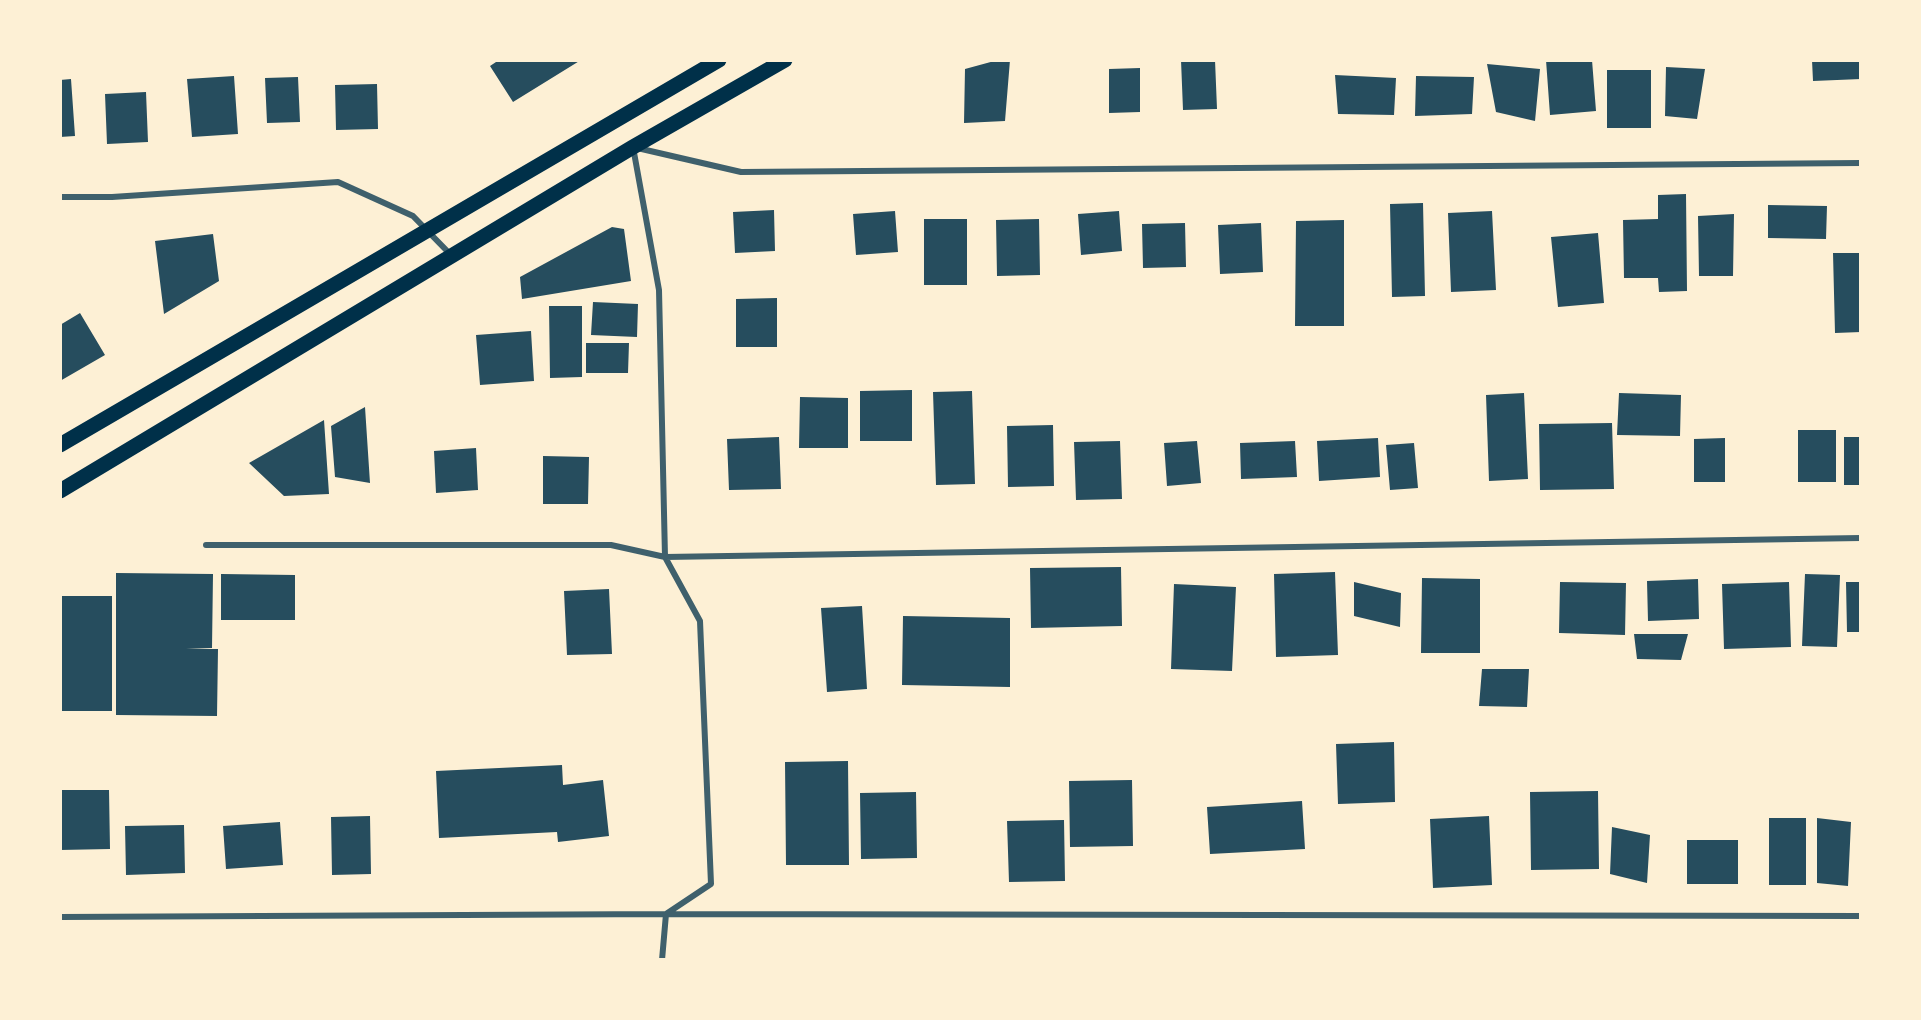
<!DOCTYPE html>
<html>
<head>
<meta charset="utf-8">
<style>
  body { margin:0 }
  #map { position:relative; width:1921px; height:1020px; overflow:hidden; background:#fdf0d5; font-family:"Nunito Sans",sans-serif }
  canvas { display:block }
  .frame { position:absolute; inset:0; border:62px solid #fdf0d5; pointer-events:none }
</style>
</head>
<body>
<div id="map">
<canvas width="1921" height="1020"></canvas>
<div class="frame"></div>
</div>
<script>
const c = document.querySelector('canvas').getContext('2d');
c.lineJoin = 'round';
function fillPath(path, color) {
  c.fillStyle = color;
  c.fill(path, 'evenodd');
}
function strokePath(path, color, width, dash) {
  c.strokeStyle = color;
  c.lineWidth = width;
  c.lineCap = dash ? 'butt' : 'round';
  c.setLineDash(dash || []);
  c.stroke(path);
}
fillPath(new Path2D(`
  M499,60H581L513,102L490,66Z
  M998,60H1010L1005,121L964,123L965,69Z
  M1181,60H1215L1217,109L1183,110Z
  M1546,60H1592L1596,111L1550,115Z
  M1812,60H1861V79L1813,81Z
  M1487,64L1540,69L1535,121L1496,112Z
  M1666,67L1705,69L1697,119L1665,116Z
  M1140,68V112L1109,113V69Z
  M1607,70H1651V128H1607Z
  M1335,75L1396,78L1394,115L1338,114Z
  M234,76L238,134L192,137L187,79Z
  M1416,76L1474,77L1472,114L1415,116Z
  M298,77L300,122L267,123L265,78Z
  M71,79L75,136L60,137V80Z
  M377,84L378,129L336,130L335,85Z
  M146,92L148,142L107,144L105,94Z
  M1686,194L1687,291L1659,292L1658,278H1624L1623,220L1658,219V195Z
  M1423,203L1425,296L1392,297L1390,204Z
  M1768,205L1827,206L1826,239L1768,238Z
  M774,210L775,251L735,253L733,212Z
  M895,211L898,252L856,255L853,214Z
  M1119,211L1122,251L1081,255L1078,214Z
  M1492,211L1496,290L1451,292L1448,213Z
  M1734,214L1733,276H1699L1698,216Z
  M924,219H967V285H924Z
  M1039,219L1040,275L997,276L996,220Z
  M1344,220V326H1295L1296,221Z
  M1185,223L1186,267L1143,268L1142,224Z
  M1261,223L1263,272L1220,274L1218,225Z
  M612,227L624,229L631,281L522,299L520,277Z
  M1598,233L1604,303L1558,307L1551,237Z
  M213,234L219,281L164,314L155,241Z
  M1833,253H1861V332L1835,333Z
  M777,298V347H736V299Z
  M593,302L638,304L637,337L591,335Z
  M549,306H582V377L550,378Z
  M80,313L105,355L60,381V325Z
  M531,331L534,381L480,385L476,335Z
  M586,343H629L628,373H586Z
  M912,390V441H860V391Z
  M972,391L975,484L936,485L933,392Z
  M1524,393L1528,479L1489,481L1486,395Z
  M1619,393L1681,395L1680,436L1617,435Z
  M800,397L848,398V448H799Z
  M365,407L370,483L335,477L331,426Z
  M324,420L329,494L284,496L249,463Z
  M1612,423L1614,489L1540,490L1539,424Z
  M1053,425L1054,486L1008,487L1007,426Z
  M1798,430H1836V482H1798Z
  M779,437L781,489L729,490L727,439Z
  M1844,437H1861V485H1844Z
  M1378,438L1380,477L1319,481L1317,441Z
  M1725,438V482H1694V439Z
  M1120,441L1122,499L1076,500L1074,442Z
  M1197,441L1201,483L1167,486L1164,443Z
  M1295,441L1297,477L1241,479L1240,443Z
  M1414,443L1418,488L1390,490L1386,445Z
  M476,448L478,490L436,493L434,451Z
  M543,456L589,457L588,504H543Z
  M1121,567L1122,626L1031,628L1030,568Z
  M1335,572L1338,655L1276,657L1274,574Z
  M116,573L213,574L212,648L186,649H218L217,716L116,715Z
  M221,574L295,575V620H221Z
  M1805,574L1840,575L1837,647L1802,646Z
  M1422,578L1480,579V653H1421Z
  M1698,579L1699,619L1648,621L1647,581Z
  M1354,582L1401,593L1400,627L1354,616Z
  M1560,582L1626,583L1625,635L1559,633Z
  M1789,582L1791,647L1724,649L1722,584Z
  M1846,582H1861V632H1847Z
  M1174,584L1236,587L1232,671L1171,669Z
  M609,589L612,654L567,655L564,591Z
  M60,596H112V711H60Z
  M862,606L867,689L827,692L821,608Z
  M903,616L1010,618V687L902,685Z
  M1634,634H1688L1681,660L1637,659Z
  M1482,669H1529L1527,707L1479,706Z
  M1394,742L1395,802L1338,804L1336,744Z
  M848,761L849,865H786L785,762Z
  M562,765L563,785L603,780L609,836L558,842L557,832L439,838L436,771Z
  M1132,780L1133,846L1070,847L1069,781Z
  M60,790H109L110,849L60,850Z
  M1598,791L1599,869L1531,870L1530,792Z
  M916,792L917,858L861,859L860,793Z
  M1302,801L1305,849L1210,854L1207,807Z
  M370,816L371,874L332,875L331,817Z
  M1489,816L1492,885L1433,888L1430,819Z
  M1769,818H1806V885H1769Z
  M1817,818L1851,822L1848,886L1817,883Z
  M1064,820L1065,881L1009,882L1007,821Z
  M280,822L283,865L226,869L223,826Z
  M184,825L185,873L126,875L125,826Z
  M1612,827L1650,835L1647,883L1610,874Z
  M1687,840H1738V884H1687Z`), '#264d5e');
strokePath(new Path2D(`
  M60,197H112L338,182L413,216L451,255
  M206,545H611L665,557L1861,538
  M60,917L666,914L1861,916
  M662,960L666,914L711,884L700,621L665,557L659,290L633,147L741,172L1861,163`), '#3f606c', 6);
strokePath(new Path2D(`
  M60,445C280,317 499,187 719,60
  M60,491L633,147L785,60`), '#003049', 15);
</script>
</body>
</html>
